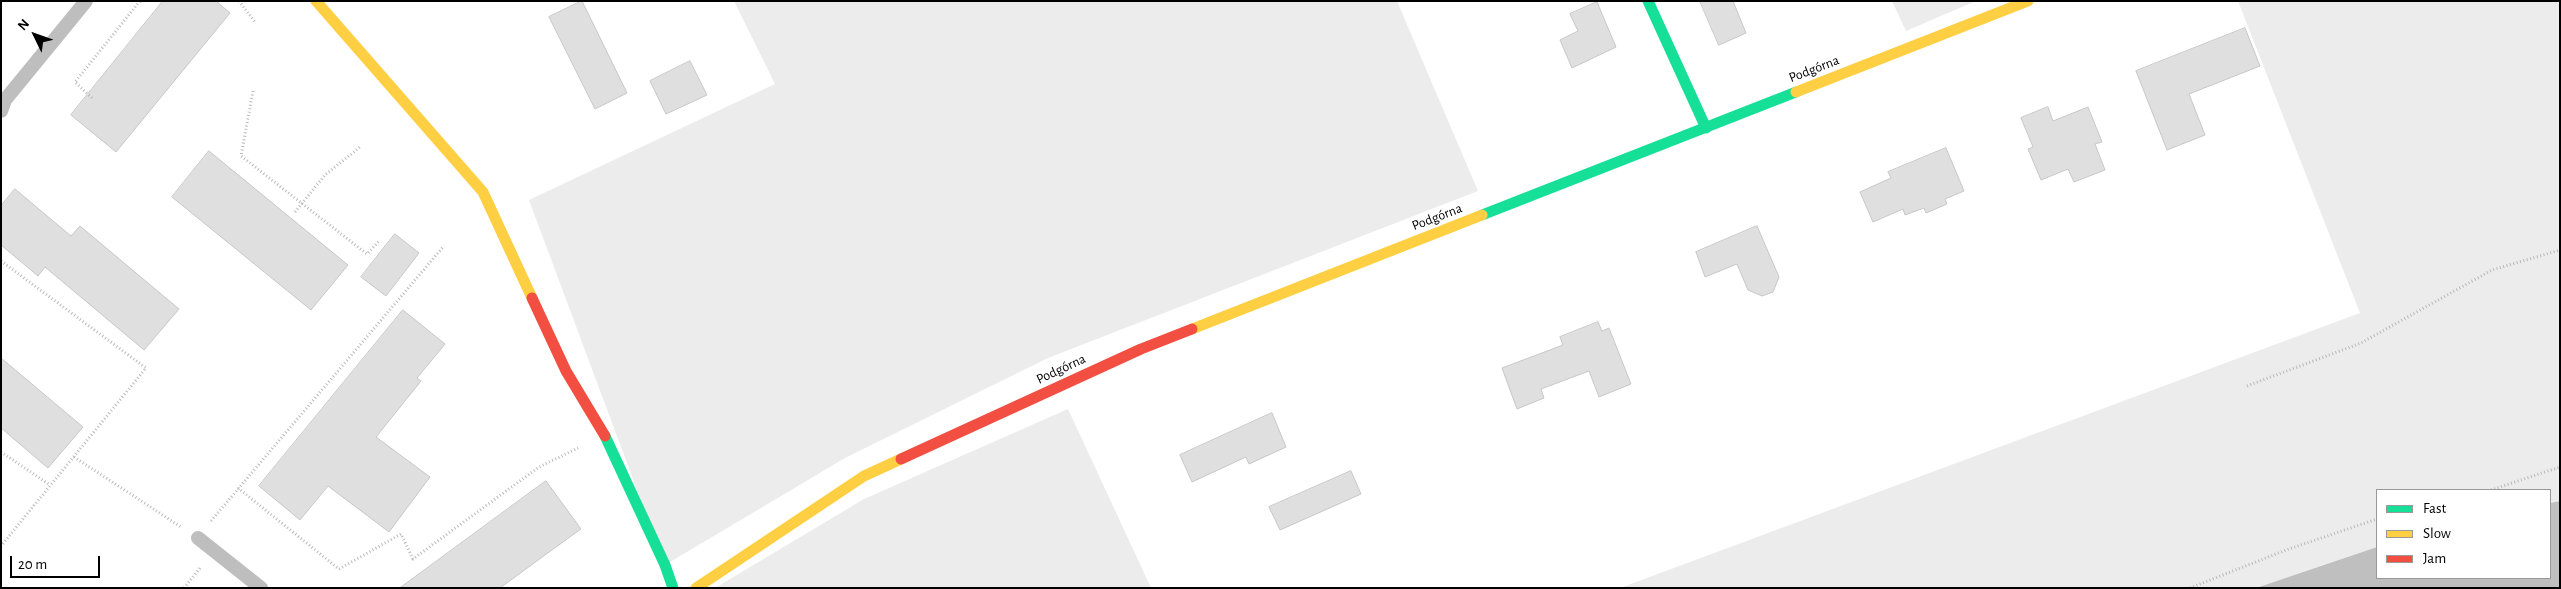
<!DOCTYPE html>
<html>
<head>
<meta charset="utf-8">
<style>
  body { margin:0 }
  #map { position:relative; width:2561px; height:589px; overflow:hidden; background:#fff; font-family:"Alegreya Sans",sans-serif }
  canvas { display:block }
  .frame { position:absolute; inset:0; border:2px solid #000; pointer-events:none }
  .legend { position:absolute; left:2376px; top:489px; width:175px; height:90px; box-sizing:border-box; background:#fff; border:1px solid #999; margin:0; padding:6px 9px; list-style:none; font-size:15px; color:#000 }
  .legend li { display:flex; align-items:center; gap:10px; height:25px }
  .legend b { width:25px; border:1px solid #999 }
  .north { position:absolute; left:10px; top:10px; width:50px; height:50px; -webkit-text-stroke:4px #fff; paint-order:stroke; rotate:312deg; font-size:14px; font-weight:700; line-height:20px; text-align:center; color:#000 }
  .north::after { content:''; display:block; margin:auto; width:18px; height:22px; background:#000; clip-path:polygon(50% 0,100% 100%,50% 72%,0 100%) }
  .scale { position:absolute; left:10px; top:556px; width:90px; height:22px; box-sizing:border-box; border:2px solid #000; border-top:0; padding-left:6px; font-size:15px; line-height:18px; white-space:nowrap; color:#000; -webkit-text-stroke:4px #fff; paint-order:stroke }
</style>
</head>
<body>
<div id="map">
<canvas width="2561" height="589"></canvas>
<div class="frame"></div>
<ul class="legend">
<li><b style="height:6px;background:#16e098"></b>Fast</li>
<li><b style="height:6px;background:#ffcf43"></b>Slow</li>
<li><b style="height:6px;background:#f24e42"></b>Jam</li>
</ul>
<div class="north">N</div>
<div class="scale">20 m</div>
</div>
<script>
const c = document.querySelector('canvas').getContext('2d');
c.lineJoin = 'round';
function fillPath(path, color) {
  c.fillStyle = color;
  c.fill(path, 'evenodd');
}
function strokePath(path, color, width, dash) {
  c.strokeStyle = color;
  c.lineWidth = width;
  c.lineCap = dash ? 'butt' : 'round';
  c.setLineDash(dash || []);
  c.stroke(path);
}
function label(font, color, halo, rows, align = 'center') {
  c.font = font + ' "Alegreya Sans",sans-serif';
  c.lineWidth = 4.5;
  c.setLineDash([]);
  c.textBaseline = 'middle';
  c.strokeStyle = halo;
  c.fillStyle = color;
  for (const [text, x, y, turn = 0] of rows) {
    c.save();
    c.translate(x, y);
    c.rotate((+turn || 0) * Math.PI / 180);
    c.textAlign = isNaN(turn) ? turn : align;
    if (halo) c.strokeText(text, 0, 0);
    c.fillText(text, 0, 0);
    c.restore();
  }
}
fillPath(new Path2D(`
  M734,1H1397L1478,191L1048,358L845,458L665,565L529,200L775,84Z
  M1892,1H1976L1906,31Z
  M2238,1H2560V501L2550,503V490H2377V547L2256,588H1620L2360,313Z
  M1068,409L1151,588H715L864,499Z`), '#ececec');
fillPath(new Path2D(`
  M2560,501V588H2256L2377,547V578H2550V503Z`), '#bfbfbf');
const building = new Path2D(`
  M163,1H216L230,13L116,152L71,115Z
  M582,1L627,93L595,109L549,17Z
  M1700,1H1733L1746,33L1719,45Z
  M1597,2L1616,47L1572,68L1560,40L1578,31L1570,14Z
  M2245,28L2260,66L2189,94L2205,135L2167,150L2136,71Z
  M690,61L707,95L666,114L650,81Z
  M2048,107L2053,121L2088,107L2102,142L2095,144L2105,170L2074,182L2068,169L2041,180L2028,149L2033,147L2021,118Z
  M1946,148L1964,191L1945,199L1947,204L1926,213L1924,208L1905,215L1903,209L1873,222L1860,192L1891,178L1888,172Z
  M209,151L348,265L311,310L172,197Z
  M15,189L71,236L80,226L179,309L144,350L45,267L38,276L1,245V206Z
  M1757,226L1779,277L1773,292L1762,296L1748,290L1737,264L1705,277L1696,252Z
  M395,234L419,253L386,296L361,277Z
  M403,310L445,344L417,378L421,381L376,437L430,477L389,532L328,486L300,520L259,486Z
  M1598,322L1602,331L1609,328L1631,384L1599,397L1589,371L1541,389L1544,398L1517,409L1502,368L1563,345L1560,337Z
  M1,358L83,427L48,468L1,428Z
  M1272,413L1286,447L1249,464L1246,457L1192,482L1180,455Z
  M1351,471L1361,494L1280,530L1269,507Z
  M546,481L581,529L545,555L500,588H400Z`);
fillPath(building, '#dfdfdf');
strokePath(building, '#c7c7c7', 1);
strokePath(new Path2D(`
  M239,1L255,22
  M253,91L241,156L367,254L380,240
  M92,98L75,82L140,1
  M295,212L325,175L360,147
  M1,261L146,368L1,546
  M2247,386L2361,343L2492,270L2560,250
  M1,452L50,485
  M74,457L181,527
  M238,488L339,569L401,534L413,559L539,467L578,448
  M2491,490L2560,467
  M211,521L443,247
  M184,588L201,567
  M2190,588L2286,550L2377,519`), '#b9b9b9', 3, [1, 2.5]);
strokePath(new Path2D(`
  M1,111L5,100L86,1
  M198,538L261,588`), '#bebebe', 14);
strokePath(new Path2D(`
  M1648,1L1706,128
  M1482,215L1796,92
  M605,436L665,565L673,588`), '#16e098', 11);
strokePath(new Path2D(`
  M316,1L483,192L532,298
  M1796,92L2028,1
  M1192,329L1482,215
  M696,588L864,476L901,459`), '#ffcf43', 11);
strokePath(new Path2D(`
  M532,298L566,371L605,436
  M901,459L1141,349L1192,329`), '#f24e42', 11);
label('14px', '#000', '#fff', [
  ["Podgórna",1814,69,-21],
  ["Podgórna",1437,217,-21],
  ["Podgórna",1061,369,-25]
]);
</script>
</body>
</html>
